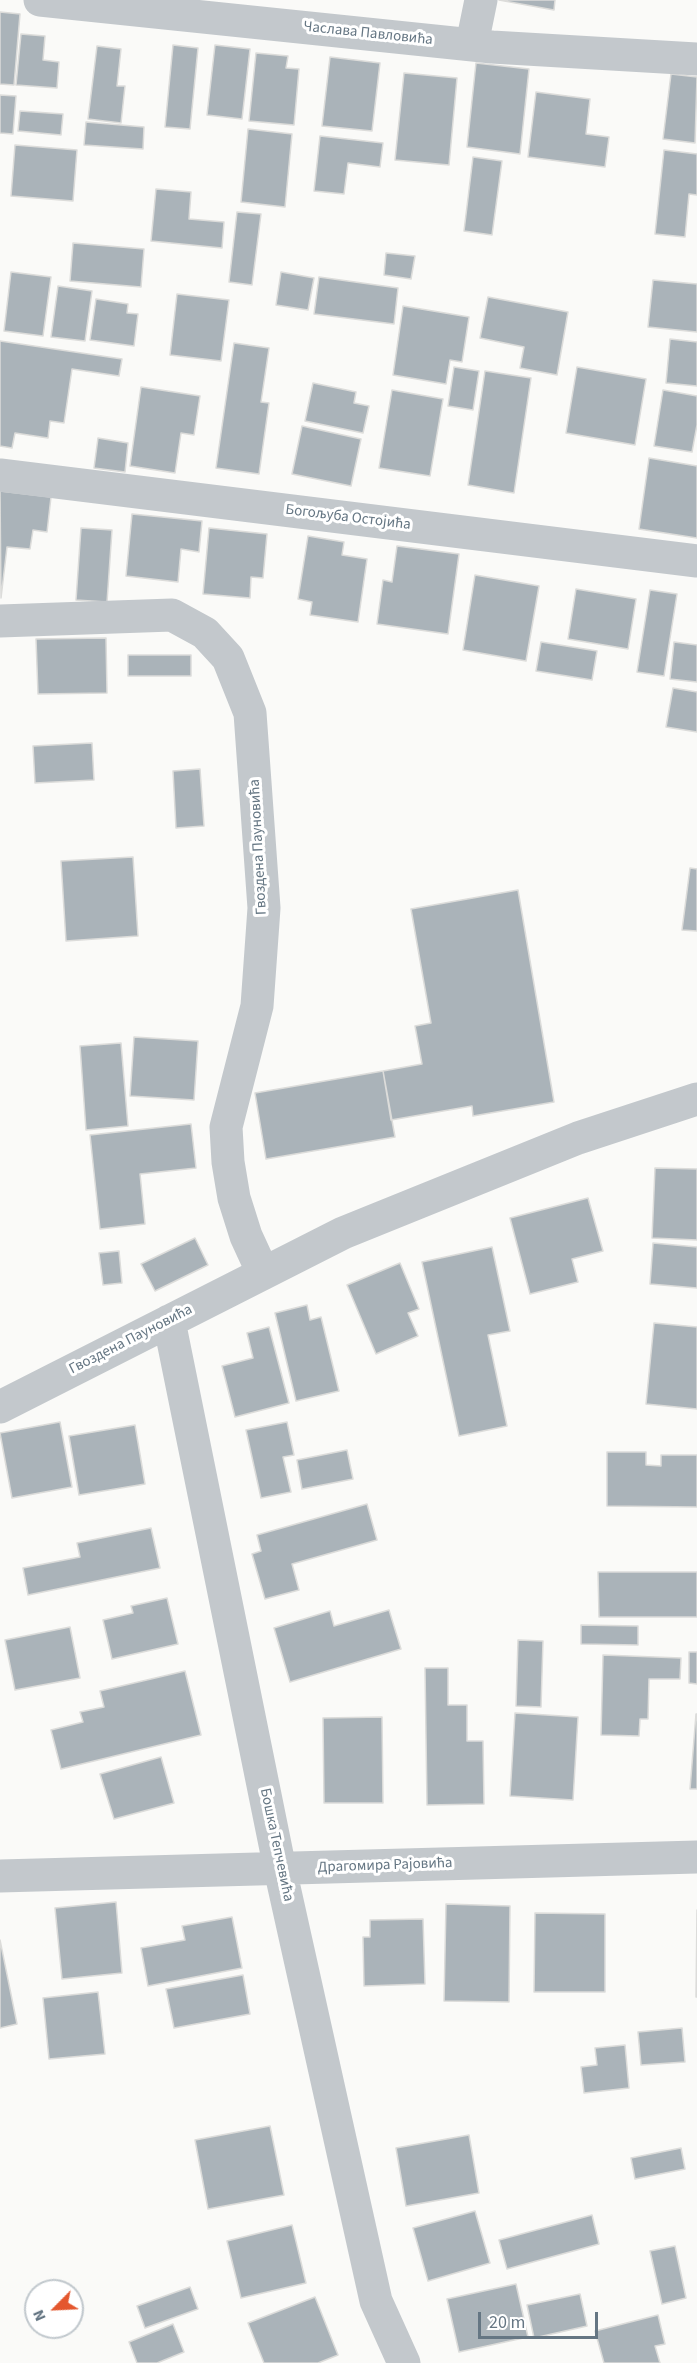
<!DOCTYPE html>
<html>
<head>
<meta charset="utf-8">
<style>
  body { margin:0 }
  #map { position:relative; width:697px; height:2363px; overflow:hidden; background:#fafaf8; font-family:"Source Sans 3",sans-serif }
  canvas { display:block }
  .north { position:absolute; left:24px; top:2279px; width:60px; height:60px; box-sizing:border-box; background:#fff; border:2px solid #c1c8cd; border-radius:50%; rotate:246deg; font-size:16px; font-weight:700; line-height:24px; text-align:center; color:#657683 }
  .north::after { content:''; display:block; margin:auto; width:21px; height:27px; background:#e4572e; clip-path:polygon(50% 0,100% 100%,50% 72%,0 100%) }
  .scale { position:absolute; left:478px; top:2312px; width:120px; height:27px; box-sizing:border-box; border:3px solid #657683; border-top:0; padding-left:8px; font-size:18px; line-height:21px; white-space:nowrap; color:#657683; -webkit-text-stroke:4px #fff; paint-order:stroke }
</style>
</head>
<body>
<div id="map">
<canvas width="697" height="2363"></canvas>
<div class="north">N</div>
<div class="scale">20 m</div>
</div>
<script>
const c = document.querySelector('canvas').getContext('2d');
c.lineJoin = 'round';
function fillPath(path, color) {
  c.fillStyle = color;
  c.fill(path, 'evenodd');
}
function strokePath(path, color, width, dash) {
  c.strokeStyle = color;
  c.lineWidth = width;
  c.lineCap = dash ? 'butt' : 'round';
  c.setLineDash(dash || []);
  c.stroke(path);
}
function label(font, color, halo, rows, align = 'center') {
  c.font = font + ' "Source Sans 3",sans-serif';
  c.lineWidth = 6;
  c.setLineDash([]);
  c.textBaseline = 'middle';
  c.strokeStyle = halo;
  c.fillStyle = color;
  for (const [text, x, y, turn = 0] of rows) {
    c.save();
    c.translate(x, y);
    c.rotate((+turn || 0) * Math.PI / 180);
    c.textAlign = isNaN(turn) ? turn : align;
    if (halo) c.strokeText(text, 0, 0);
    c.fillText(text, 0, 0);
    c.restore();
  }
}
const building = new Path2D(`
  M499,0H555L554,10Z
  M0,12L20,14L14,85L0,84Z
  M21,34L45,36L43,60L59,62L57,88L16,85Z
  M173,45L198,48L190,129L165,127Z
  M215,45L250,49L242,119L207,115Z
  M97,46L121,49L117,86H125L121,123L88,119Z
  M256,53L288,56L286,68L299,69L294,125L249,121Z
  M330,57L380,63L372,131L322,126Z
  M476,63L529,69L520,154L467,147Z
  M404,73L457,78L449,165L395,160Z
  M671,74L697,77L695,143L663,139Z
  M536,92L590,99L586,134L609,137L605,167L528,157Z
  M0,95L16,96L13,134L0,133Z
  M20,111L63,114L61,135L18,131Z
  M86,122L144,127L143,149L84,145Z
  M248,129L292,134L285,207L241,202Z
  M320,136L383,143L380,167L348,163L344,194L314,191Z
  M15,145L77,150L73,201L11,196Z
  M664,150L697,154V195L689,194L685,237L655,234Z
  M473,157L502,161L492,235L464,231Z
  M156,189L191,192L189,219L224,222L222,248L151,241Z
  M237,212L261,214L252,285L229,282Z
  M73,243L144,249L141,287L70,281Z
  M386,253L415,256L411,279L384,275Z
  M11,272L51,277L43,336L4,331Z
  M281,272L314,278L308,310L276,305Z
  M319,277L398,288L394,324L314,314Z
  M653,280L697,284V332L648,327Z
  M58,286L92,291L85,341L51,337Z
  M177,294L229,300L221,361L170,355Z
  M488,297L568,312L557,375L520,368L524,347L480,338Z
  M96,299L128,304L127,313L138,314L134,346L90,340Z
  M403,306L469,317L462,362L450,360L446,384L393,375Z
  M670,339L697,342V386L666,383Z
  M0,341L122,359L119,376L72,369L64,423L50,421L48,438L15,433L12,448L0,446Z
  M234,343L269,348L261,402L269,403L259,474L216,468Z
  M454,367L479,371L473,410L448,406Z
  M577,367L646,379L635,445L566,433Z
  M485,371L531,378L514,493L468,485Z
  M313,383L356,392L354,403L369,406L363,433L305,421Z
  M141,387L200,396L194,435L181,433L175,473L130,466Z
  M392,390L443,399L430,476L379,468Z
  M663,390L697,396V425L692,452L654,446Z
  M302,426L361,439L351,486L292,474Z
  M98,438L128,443L125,472L94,468Z
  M649,458L697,466V538L639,529Z
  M0,491L51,497L47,532L33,530L30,549L7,547L1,598Z
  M132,514L202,521L199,552L181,549L178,582L126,576Z
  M81,528L112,530L107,602L76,600Z
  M209,528L267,534L263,578L251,577L250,598L203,594Z
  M308,536L344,542L342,555L367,559L358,622L310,615L312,602L298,599Z
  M397,546L459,554L448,634L377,624L383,580L392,582Z
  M475,575L539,586L526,661L463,650Z
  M576,589L636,599L628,649L568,639Z
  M650,590L677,594L664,676L637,672Z
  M106,638L107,693L38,694L36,639Z
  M541,642L597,651L592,680L536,671Z
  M674,642L697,645V682L670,679Z
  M128,655H191V676H128Z
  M673,688L697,692V732L666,727Z
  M92,743L94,780L35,783L33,746Z
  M200,769L204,826L176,828L173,771Z
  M133,857L138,936L66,941L61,861Z
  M690,868L697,869V931L682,930Z
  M518,890L554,1102L473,1116L472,1106L391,1120L383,1071L422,1064L415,1026L431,1023L411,909Z
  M134,1037L198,1041L194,1100L130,1096Z
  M121,1043L128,1126L86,1130L80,1046Z
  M383,1071L395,1137L266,1159L255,1093Z
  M191,1124L196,1168L140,1174L145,1224L100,1229L90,1135Z
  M655,1168L697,1169V1240L652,1238Z
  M588,1198L603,1251L572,1259L578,1282L530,1294L510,1218Z
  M195,1238L208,1265L155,1291L141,1264Z
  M653,1243L697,1247V1288L650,1284Z
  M492,1247L510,1331L488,1335L507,1426L459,1436L422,1262Z
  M119,1251L122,1283L103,1285L99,1253Z
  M400,1263L419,1309L408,1313L418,1336L376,1354L347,1285Z
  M307,1305L310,1320L321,1317L339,1391L296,1401L275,1313Z
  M654,1323L697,1327V1409L646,1404Z
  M269,1327L289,1403L235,1417L222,1366L253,1358L247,1333Z
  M60,1422L72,1487L12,1498L0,1433Z
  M287,1422L294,1455L283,1457L291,1492L261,1498L246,1430Z
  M135,1425L145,1484L79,1495L69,1436Z
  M347,1450L353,1479L302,1489L297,1460Z
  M607,1452H646V1465L661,1466V1455H697V1507L607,1506Z
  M367,1504L377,1540L292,1564L299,1590L265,1599L252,1554L261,1551L257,1535Z
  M151,1528L160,1568L28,1595L23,1568L80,1557L77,1543Z
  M598,1572H697V1617H599Z
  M167,1598L178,1644L112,1659L103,1620L133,1613L131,1606Z
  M389,1610L401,1649L290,1682L274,1628L330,1611L334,1626Z
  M581,1625L638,1626V1645L581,1644Z
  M70,1627L80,1678L15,1690L5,1640Z
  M518,1640L543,1641L541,1707L516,1706Z
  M689,1652H697V1684L689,1683Z
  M603,1655L681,1658L680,1679H649L648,1719H640L639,1736L601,1735Z
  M425,1668H448V1705H467V1741H483L484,1804L427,1805Z
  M185,1671L201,1735L61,1769L51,1730L83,1722L80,1712L104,1707L100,1691Z
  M515,1713L578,1717L573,1800L510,1796Z
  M696,1714H697V1789H690Z
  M382,1717L383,1803H324L323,1718Z
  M161,1757L174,1803L114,1819L100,1774Z
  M116,1902L122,1973L62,1979L55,1908Z
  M446,1904L510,1906L509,2002L444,2001Z
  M697,1910V1997H696Z
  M535,1913L605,1914V1992H534Z
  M232,1917L242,1968L148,1986L141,1948L185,1940L182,1926Z
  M423,1919L425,1984L364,1986L363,1937H370V1920Z
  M0,1940L17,2024L0,2028Z
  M243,1975L250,2014L174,2028L166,1989Z
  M98,1992L105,2054L49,2059L43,1998Z
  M682,2028L685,2062L641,2065L638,2032Z
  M625,2045L629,2088L584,2093L581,2067L597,2065L595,2048Z
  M270,2126L284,2195L208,2209L195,2140Z
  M469,2135L479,2193L406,2206L396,2148Z
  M681,2148L685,2169L635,2179L631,2158Z
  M475,2211L490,2263L428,2281L413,2228Z
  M592,2215L599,2244L507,2269L499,2240Z
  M292,2225L306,2283L241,2298L227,2241Z
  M675,2246L686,2298L662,2304L650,2251Z
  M516,2284L528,2337L459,2352L447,2299Z
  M190,2287L198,2309L145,2328L137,2306Z
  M580,2294L587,2326L534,2338L527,2305Z
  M315,2297L338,2355L318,2363H264L248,2323Z
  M658,2315L665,2344L655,2346L660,2363H604L595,2331Z
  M173,2324L184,2352L157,2363H137L129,2342Z`);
fillPath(building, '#aab3b9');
strokePath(building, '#dcdcda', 1.5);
strokePath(new Path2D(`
  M40,0L492,47L697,59
  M472,44L481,0
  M0,475L697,561
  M0,621L172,615L205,633L228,658L250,713L264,908L257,1006L226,1127L228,1162L234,1198L246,1236L263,1273
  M169,1321L280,1869L376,2301L404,2363
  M0,1407L343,1233L578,1138L697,1099
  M0,1876L697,1857`), '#c3c8cc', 33);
label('15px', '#657683', '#fff', [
  ["Часлава Павловића",368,34,6],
  ["Богољуба Остојића",348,518,7],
  ["Гвоздена Пауновића",259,847,-93],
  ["Гвоздена Пауновића",131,1340,-27],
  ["Бошка Тепчевића",276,1845,78],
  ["Драгомира Рајовића",385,1866,-2]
]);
</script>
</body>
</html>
